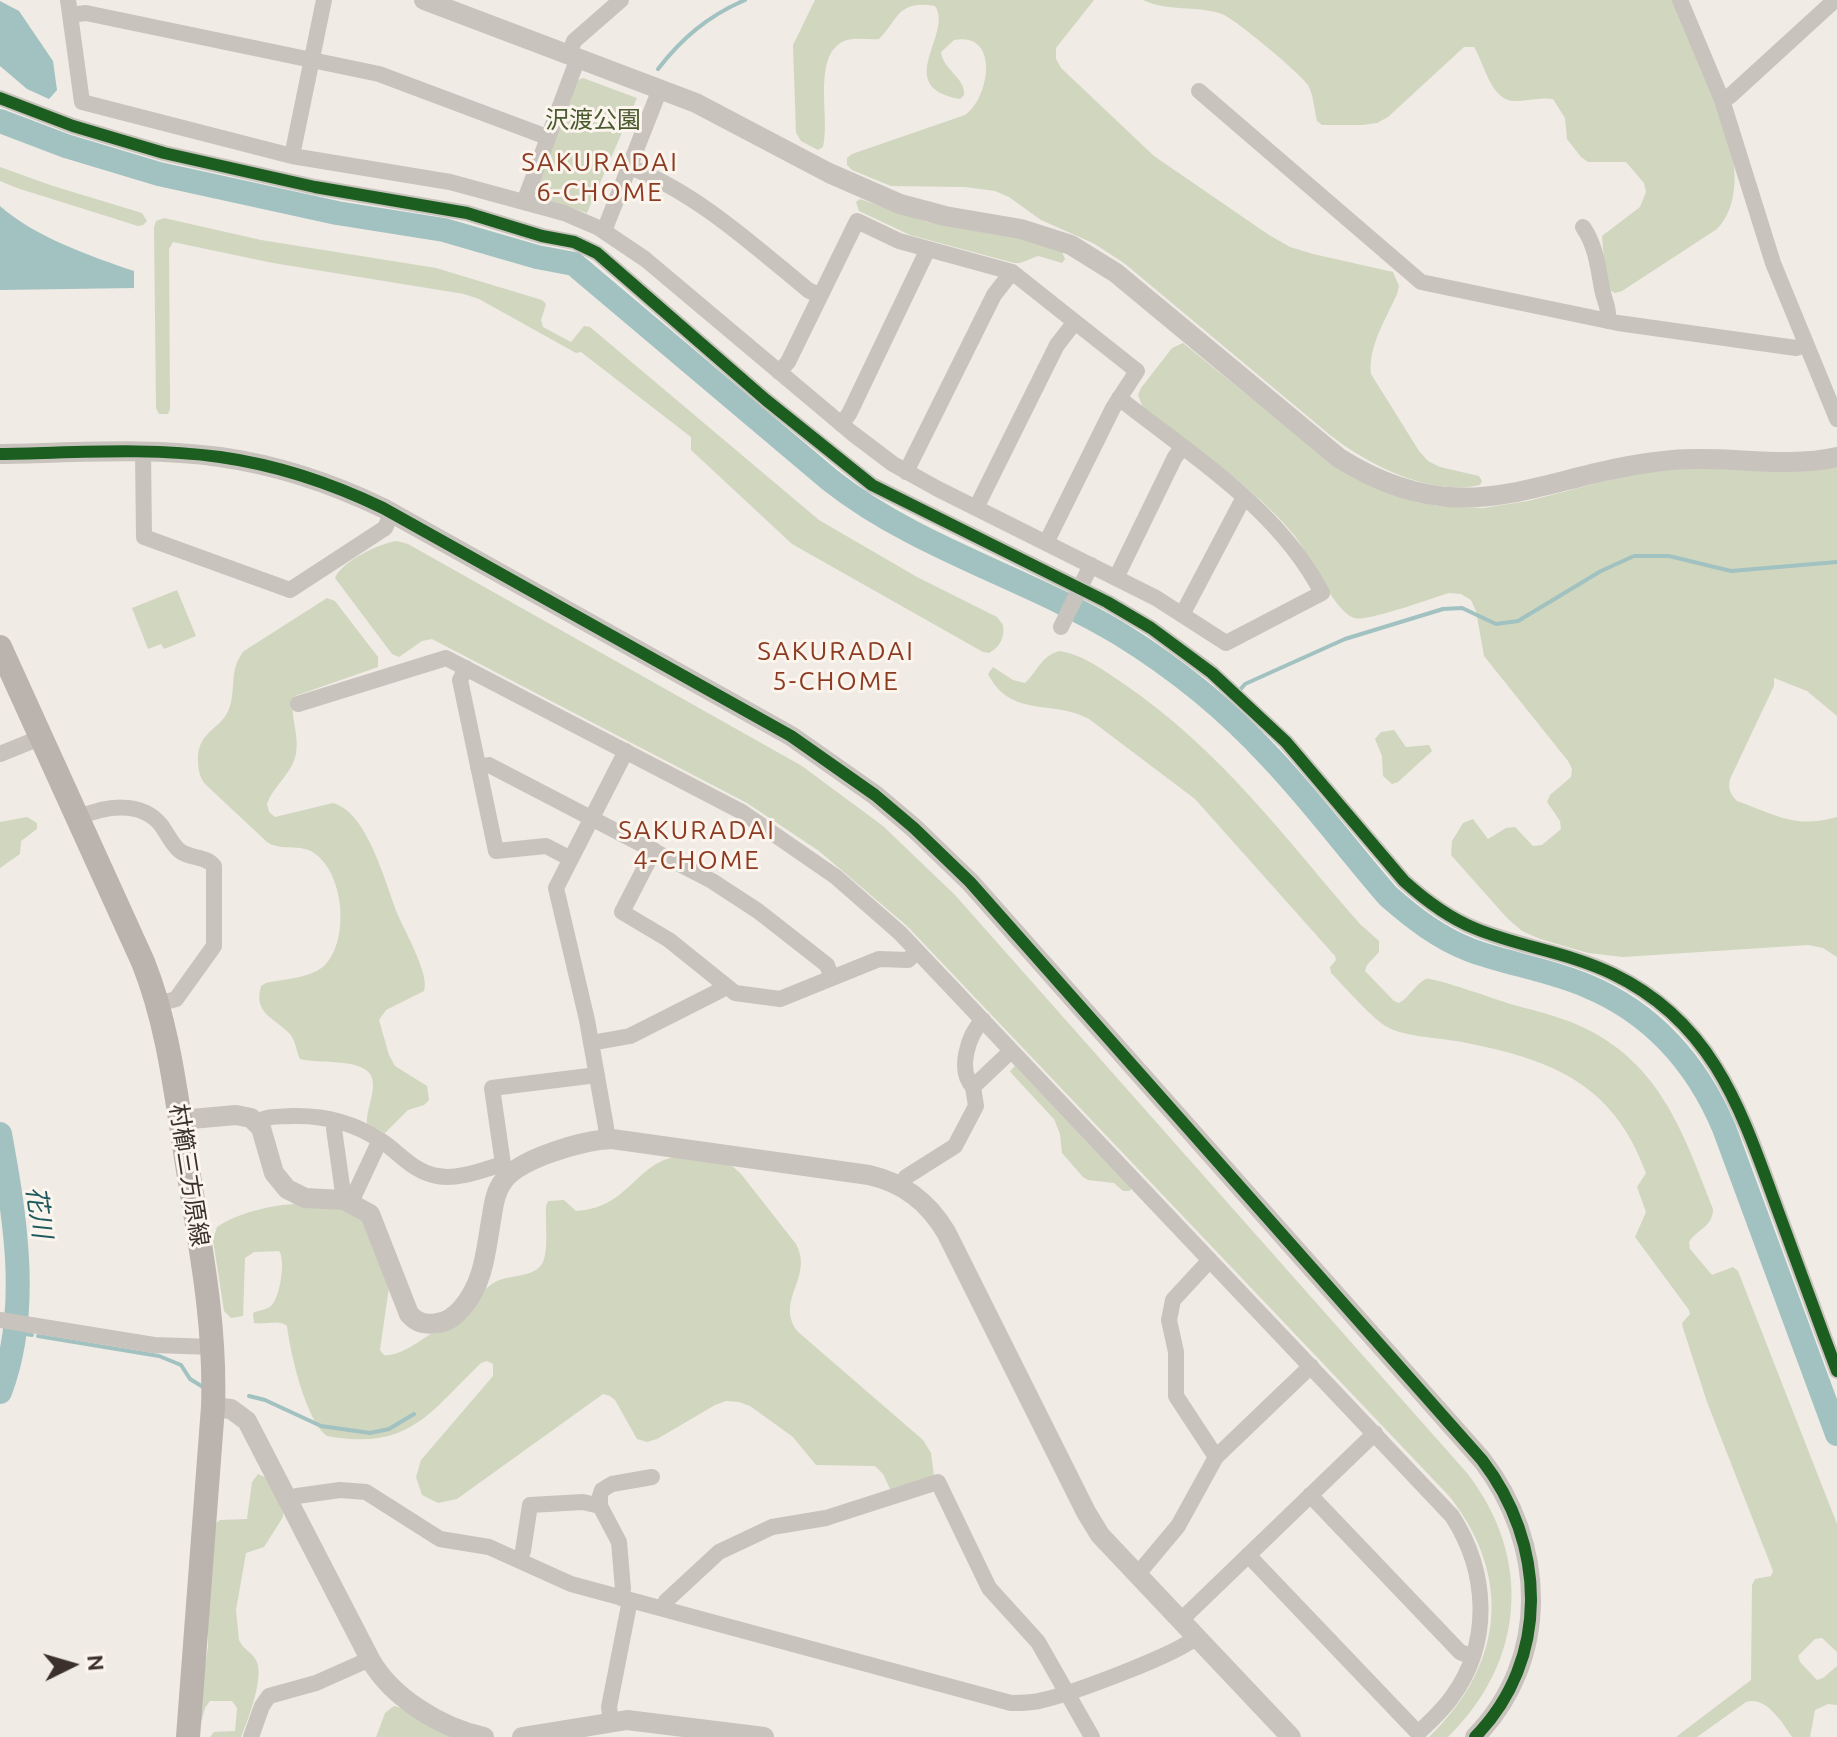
<!DOCTYPE html>
<html>
<head>
<meta charset="utf-8">
<style>
  body { margin:0 }
  #map { position:relative; width:1837px; height:1737px; overflow:hidden; background:#f0ebe5; font-family:Ubuntu,sans-serif }
  canvas { display:block }
  .north { position:absolute; left:32px; top:1625px; width:80px; height:80px; -webkit-text-stroke:6px #fbf5ee; paint-order:stroke; rotate:85deg; font-size:22px; font-weight:700; line-height:32px; text-align:center; color:#3b302b }
  .north::after { content:''; display:block; margin:auto; width:28px; height:36px; background:#3b302b; clip-path:polygon(50% 0,100% 100%,50% 72%,0 100%) }
</style>
</head>
<body>
<div id="map">
<canvas width="1837" height="1737"></canvas>
<div class="north">N</div>
</div>
<script>
const c = document.querySelector('canvas').getContext('2d');
c.lineJoin = 'round';
function fillPath(path, color) {
  c.fillStyle = color;
  c.fill(path, 'evenodd');
}
function strokePath(path, color, width, dash) {
  c.strokeStyle = color;
  c.lineWidth = width;
  c.lineCap = dash ? 'butt' : 'round';
  c.setLineDash(dash || []);
  c.stroke(path);
}
function label(font, color, halo, rows, align = 'center') {
  c.font = font + ' Ubuntu,"Noto Sans JP",sans-serif';
  c.lineWidth = 6;
  c.setLineDash([]);
  c.textBaseline = 'middle';
  c.strokeStyle = halo;
  c.fillStyle = color;
  for (const [text, x, y, turn = 0] of rows) {
    c.save();
    c.translate(x, y);
    c.rotate((+turn || 0) * Math.PI / 180);
    c.textAlign = isNaN(turn) ? turn : align;
    if (halo) c.strokeText(text, 0, 0);
    c.fillText(text, 0, 0);
    c.restore();
  }
}
fillPath(new Path2D(`
  M815,0H1094L1056,48V59L1061,68L1154,156L1269,235L1290,247L1313,254L1393,272L1399,286L1397,294C1386,319 1368,346 1371,374L1419,451L1428,461L1440,467L1479,476L1482,481L1480,485C1428,496 1369,465 1330,435L1124,263L1093,243L1041,220L1009,197L995,191L965,187L891,186L852,170L847,165V158L852,154L965,115C990,98 1000,31 954,40L941,52C943,70 966,78 964,95L960,99C891,87 954,34 935,6C897,0 899,19 879,39C869,40 858,37 847,40C810,52 831,118 823,147L818,150L801,141L796,133L793,45Z
  M1143,0H1675C1698,54 1767,178 1717,229L1622,291L1615,293L1609,290L1606,284L1602,236L1640,207L1646,192L1644,183L1626,162H1588L1581,157L1567,139L1565,118L1553,99C1540,97 1527,101 1514,101C1490,100 1484,62 1474,47H1464L1388,117L1377,123L1363,125H1322L1317,121C1314,110 1314,96 1308,85C1300,73 1235,19 1222,14C1196,5 1168,12 1143,0Z
  M583,78L637,98L587,213L536,197L533,192L575,81Z
  M0,167L53,186L142,213L147,221L143,225L138,226L17,188L0,181Z
  M860,199L927,222L1019,238L1062,252L1065,259L1062,263L1038,256L1020,263H1014L910,235L859,211L856,202Z
  M164,218L261,240L436,268L542,300L546,304L541,320L543,327L571,342L584,326L590,327L819,520L917,577L997,617L1003,625C1005,637 1000,647 989,653L983,652L792,544L691,450V437L581,352L576,353L479,299L464,294L273,263L173,242L169,249L170,409L168,414H159L156,408L154,227L156,221Z
  M1183,343L1334,465L1373,487L1416,502L1438,506L1483,508L1528,501L1629,475L1670,469L1837,467V716L1807,691L1774,678V686L1730,779C1728,789 1730,794 1737,801C1776,815 1795,829 1837,817V957L1823,948L1808,945L1623,957L1588,953L1540,939L1522,931L1507,918L1451,855L1452,841L1463,823L1473,819L1488,839L1506,828L1515,827L1533,846L1542,845L1561,829L1560,821L1547,802L1550,795L1571,777L1572,769L1568,761L1484,656L1476,611L1471,600L1461,594L1449,593C1432,598 1368,622 1354,618C1333,610 1310,555 1294,535C1255,487 1191,446 1143,408L1138,395L1141,388L1172,348Z
  M397,541L408,544L802,766L883,826L955,895L1467,1473C1533,1558 1525,1662 1448,1737H1429C1502,1667 1514,1579 1450,1497L907,926L819,851L747,803L432,639L422,641L399,657L392,654L335,578C342,561 380,543 397,541Z
  M177,590L196,636L164,649L161,644L148,649L132,608Z
  M327,598L335,601L378,657V667L295,696C288,713 300,734 296,753C293,773 273,786 267,804L269,812L275,817L333,803C368,812 386,886 398,915C405,932 430,975 424,991L386,1010L379,1020L389,1055L395,1066L427,1086L429,1100L424,1105L408,1110L385,1133L367,1124C366,1111 373,1098 373,1085C374,1055 320,1065 300,1059C296,1051 296,1041 290,1034C274,1017 253,1014 261,986L266,983C284,979 312,978 325,965C350,939 344,873 314,853C300,843 282,852 267,842L205,784C199,776 198,769 198,759C198,729 223,730 230,706C236,686 229,669 244,651Z
  M1059,651C1082,654 1105,671 1124,684C1222,751 1283,836 1360,924L1379,941V952L1367,965L1365,971L1394,1001L1399,1003C1410,997 1415,984 1426,979C1433,977 1494,999 1507,1003C1528,1009 1550,1014 1571,1022C1658,1057 1682,1129 1713,1209C1713,1227 1697,1229 1689,1242L1690,1249L1712,1275L1733,1267L1738,1271L1837,1524V1652L1822,1638L1815,1639L1798,1656L1800,1662L1817,1680L1823,1678L1837,1666V1705L1828,1704L1815,1710L1810,1737H1792C1782,1722 1766,1696 1746,1702L1697,1737H1676L1751,1680L1752,1585L1755,1579L1771,1576L1773,1571L1707,1402L1683,1328L1682,1323L1690,1314L1689,1310L1635,1237L1646,1212L1637,1187L1646,1173C1612,1080 1547,1058 1456,1041C1437,1038 1405,1036 1389,1028C1373,1020 1345,987 1331,973L1330,967L1336,960L1335,956L1195,799L1089,719C1053,699 1011,719 988,674L993,667L1013,680L1025,683C1038,671 1040,657 1059,651Z
  M1394,730L1406,747L1429,745L1432,751L1398,782L1392,784L1383,776L1382,756L1375,739L1381,732Z
  M27,817L37,823V829L21,841L20,854L0,868V822Z
  M1015,1066L1131,1188L1130,1191H1123L1114,1183L1088,1180L1083,1177L1062,1153L1060,1134L1054,1119L1012,1074L1010,1071Z
  M679,1156L731,1165L741,1174L796,1244C814,1278 775,1299 797,1331L923,1440L931,1453L934,1476L891,1491L883,1474L875,1466L816,1465L793,1437L750,1406L739,1402L726,1401L715,1405L657,1439L647,1442L637,1439L615,1400L610,1396L603,1394L457,1499L438,1503L422,1495L416,1477L421,1460L493,1376V1364L487,1361L481,1363C428,1414 409,1451 327,1436C306,1421 290,1352 287,1326C279,1319 265,1325 254,1323L253,1313C258,1310 267,1310 271,1306C280,1298 286,1260 279,1251L254,1252L245,1258L243,1316L231,1318L224,1311L213,1240L217,1227C247,1207 303,1198 338,1207C346,1209 354,1213 361,1216L389,1287L380,1350L384,1355C410,1359 471,1300 492,1284C506,1273 534,1280 543,1262C549,1248 545,1222 546,1206L548,1201L564,1200L576,1211C630,1208 635,1162 679,1156Z
  M258,1474L267,1478L283,1512V1517L264,1547L246,1553L236,1610L239,1640C243,1650 251,1651 256,1660C265,1676 248,1720 241,1737H210L214,1732L235,1731L237,1708L232,1701H210L205,1708L199,1730L200,1696L208,1647V1594L215,1524L220,1520L247,1519L252,1482Z
  M394,1706L401,1708L458,1737H376L385,1713Z`), '#d1d6bf');
fillPath(new Path2D(`
  M0,1L19,11L53,61L57,90L49,99L27,89L0,66Z
  M0,206C35,237 90,256 134,271V288L0,290Z`), '#a1c2c1');
strokePath(new Path2D(`
  M658,69C682,38 708,16 745,0
  M572,263L578,254
  M1239,691L1245,684L1345,639L1443,609L1462,608L1496,624L1518,621L1601,571L1634,556H1669L1731,571L1837,562
  M1222,710L1226,705
  M14,1332L32,1335
  M38,1336L159,1356L181,1365L190,1379L203,1387
  M249,1396L265,1400L321,1426L370,1433L389,1429L414,1414`), '#a1c2c1', 4);
strokePath(new Path2D(`
  M0,121L66,146L159,174L337,213L444,230L537,257L574,264L830,480C916,548 1027,578 1120,634C1175,668 1226,709 1270,757C1312,801 1348,850 1388,896C1413,918 1439,938 1470,950C1508,964 1550,970 1587,986C1652,1013 1697,1064 1724,1128L1837,1434
  M0,1134C15,1216 31,1311 0,1392`), '#a1c2c1', 24);
strokePath(new Path2D(`
  M68,0L82,102L292,156L450,182L564,213L599,228L645,259L852,433L893,464L938,489L1156,598L1226,643L1322,593C1278,508 1192,456 1119,398
  M1680,0L1722,100L1773,263L1837,419
  M70,15L86,13L379,74L547,137
  M569,54L574,41L621,0
  M1199,91L1421,282L1618,323L1796,348L1806,344
  M0,98L73,126L164,153L315,187L467,213L542,236L574,242L597,253L766,400L872,485L1107,602L1151,628L1212,673L1286,742L1404,881C1425,900 1447,917 1474,928C1519,947 1568,952 1613,974C1715,1023 1742,1113 1778,1211C1798,1265 1817,1318 1837,1371
  M1722,100L1730,96L1835,0
  M292,156L324,0
  M630,167C698,194 752,244 808,290L820,296
  M524,202L578,58
  M1583,227C1596,246 1598,267 1602,289C1604,300 1610,309 1608,321
  M604,231L660,89
  M779,372L788,362L857,221L899,241L1012,272L1137,371L1113,408L1046,543
  M841,424L849,414L928,249
  M143,452L144,537L290,590L385,528L392,513
  M906,472L994,295L1012,272
  M976,508L1057,345L1075,322
  M1116,578L1175,457L1182,448
  M1183,613L1244,497
  M1061,627L1091,565
  M466,668L460,680L496,851L546,846L571,859
  M298,704L446,658L742,812L836,877L900,933L1452,1516C1488,1572 1492,1642 1452,1697C1442,1711 1430,1722 1418,1733L1248,1555
  M0,754L42,737
  M478,767L489,765L712,881L758,911L827,965L832,978
  M78,818C104,806 141,800 161,825C167,833 172,845 180,851C191,859 206,856 214,866V946L176,999L158,1004
  M654,850L622,912L669,940L735,993L780,999L879,959L908,960L917,951
  M591,1043L630,1036L721,990L725,985
  M973,1087C957,1070 968,1035 983,1020
  M337,1121L334,1129L344,1200
  M257,1122C268,1115 280,1117 292,1116C323,1115 354,1123 380,1140C399,1152 413,1172 437,1176C459,1180 482,1170 503,1164
  M606,1139V1127L587,1020L556,888L626,751
  M509,1173L503,1164L492,1088L597,1075
  M901,1186L906,1177L955,1146L976,1106L973,1087L1011,1051
  M351,1202L380,1140
  M1210,1260L1173,1300L1169,1320L1176,1352V1396L1216,1457
  M0,1320L154,1345L213,1347
  M1310,1495L1460,1652L1472,1657
  M288,1501L297,1496L340,1490L366,1492L440,1539L489,1547L571,1584L1011,1703C1022,1703 1033,1703 1043,1700C1070,1694 1179,1654 1196,1637
  M519,1560L523,1551L530,1505L583,1502L600,1506
  M1137,1575L1178,1526L1216,1457L1311,1366
  M621,1598L623,1589L619,1542L600,1506V1496L602,1490L612,1484L652,1477
  M664,1609L666,1601L719,1552L772,1527L826,1518L938,1482L989,1588L1038,1642L1092,1737
  M1180,1621L1375,1433
  M611,1721L609,1707L630,1600
  M251,1737L262,1706L269,1696L316,1683L370,1659`), '#c9c3be', 16);
strokePath(new Path2D(`
  M424,0L696,103L829,173L900,204L945,216L1021,229L1071,245L1116,273L1339,458C1470,540 1542,471 1673,460C1728,455 1783,469 1837,457
  M0,454C73,453 148,447 220,457C277,465 331,483 383,508L791,736L875,795L914,828L970,882L1482,1460C1546,1543 1551,1659 1475,1737
  M180,1120L236,1115L251,1118L261,1128L274,1173L287,1189L305,1198L344,1200L370,1214L409,1314C417,1323 425,1325 437,1323C448,1322 455,1316 462,1308C485,1282 486,1247 492,1215C494,1202 496,1190 504,1180C521,1158 584,1140 612,1139L869,1175C904,1183 928,1202 946,1232L1086,1512L1100,1535L1291,1737
  M213,1407L231,1409L247,1421L370,1659C391,1697 441,1728 484,1737
  M522,1737L627,1720L764,1737`), '#c9c3be', 20);
strokePath(new Path2D(`
  M0,647L143,962C169,1027 176,1096 187,1164C200,1245 216,1324 213,1407L188,1737`), '#bab3ae', 24);
strokePath(new Path2D(`
  M0,98L73,126L164,153L315,187L467,213L542,236L574,242L597,253L766,400L872,485L1107,602L1151,628L1212,673L1286,742L1404,881C1425,900 1447,917 1474,928C1519,947 1568,952 1613,974C1715,1023 1742,1113 1778,1211C1798,1265 1817,1318 1837,1371
  M0,454C73,453 148,447 220,457C277,465 331,483 383,508L791,736L875,795L914,828L970,882L1482,1460C1546,1543 1551,1659 1475,1737`), '#1b5e20', 12);
label('24px', '#4a5a2e', '#fbf5ee', [
  ["沢渡公園",593,120]
]);
label('24px', '#3b302b', '#fbf5ee', [
  ["村櫛三方原線",189,1175,81]
]);
c.letterSpacing = '2px';
label('26px', '#8c3b22', '#fbf5ee', [
  ["SAKURADAI",600,162],
  ["6-CHOME",600,192],
  ["SAKURADAI",836,651],
  ["5-CHOME",836,681],
  ["SAKURADAI",697,830],
  ["4-CHOME",697,860]
]);
c.letterSpacing = '0px';
label('italic 26px', '#1f5a5e', '#fbf5ee', [
  ["花川",39,1212,82]
]);
</script>
</body>
</html>
